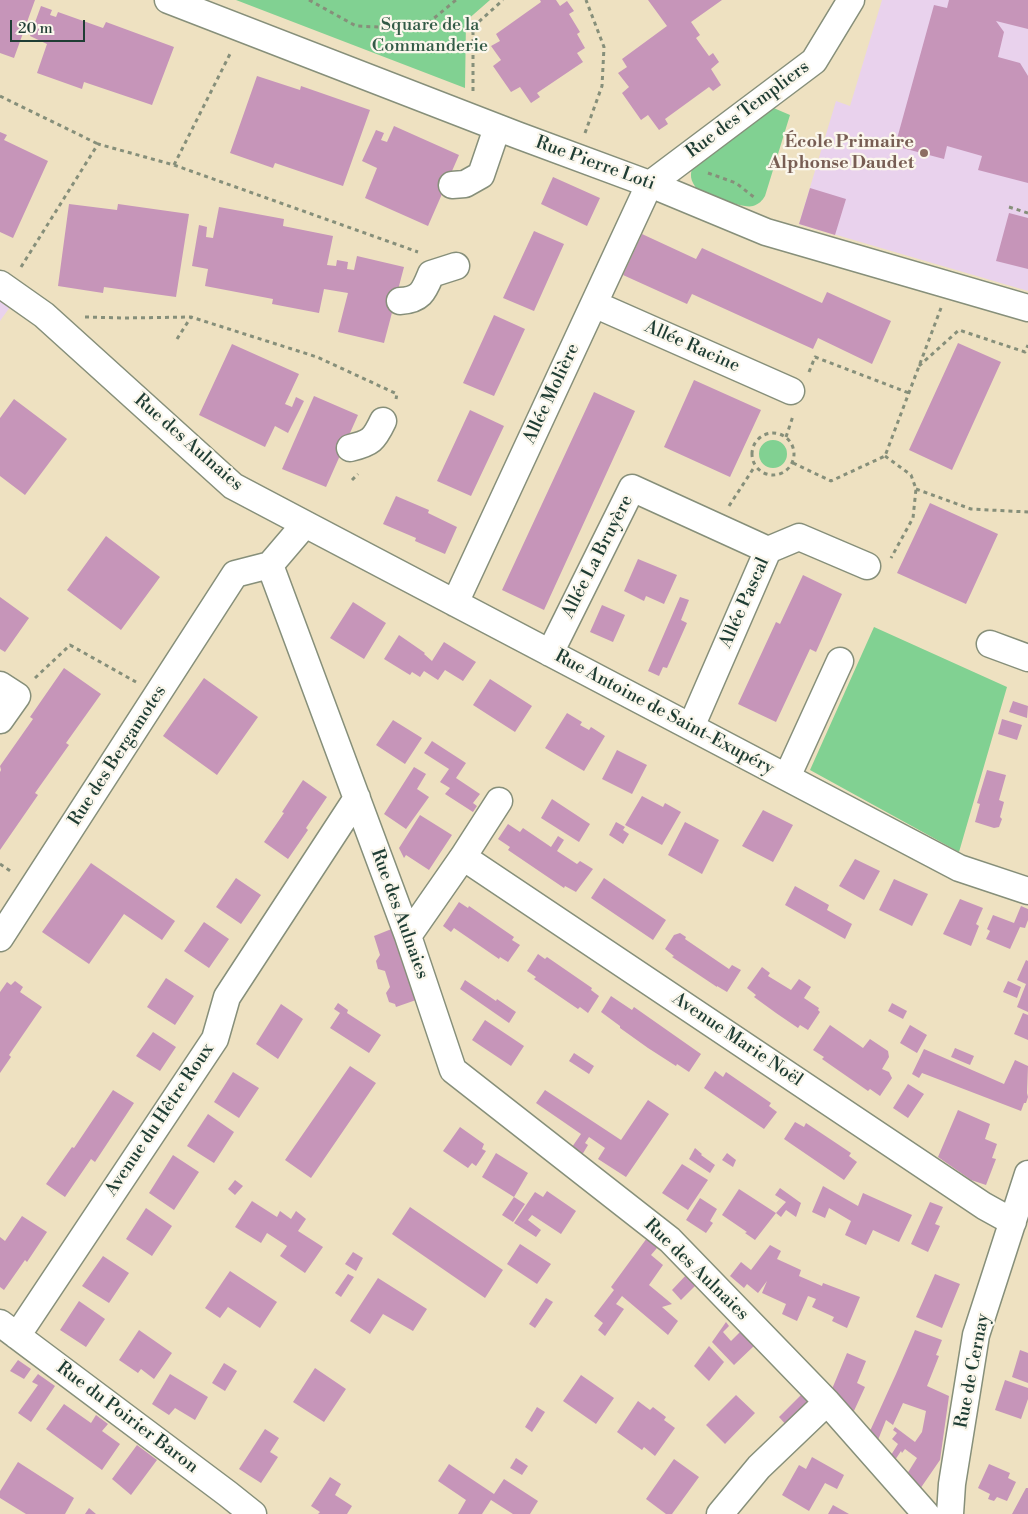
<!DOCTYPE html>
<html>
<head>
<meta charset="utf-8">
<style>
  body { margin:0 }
  #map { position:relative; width:1028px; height:1514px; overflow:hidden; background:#eee1c1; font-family:"Libre Bodoni",serif }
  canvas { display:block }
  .scale { position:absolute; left:10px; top:20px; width:75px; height:22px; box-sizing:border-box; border:2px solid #1f3d34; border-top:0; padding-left:6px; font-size:15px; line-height:18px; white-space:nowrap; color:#1f3d34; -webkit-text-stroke:4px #fbf7ec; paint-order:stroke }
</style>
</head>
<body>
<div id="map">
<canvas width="1028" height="1514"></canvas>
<div class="scale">20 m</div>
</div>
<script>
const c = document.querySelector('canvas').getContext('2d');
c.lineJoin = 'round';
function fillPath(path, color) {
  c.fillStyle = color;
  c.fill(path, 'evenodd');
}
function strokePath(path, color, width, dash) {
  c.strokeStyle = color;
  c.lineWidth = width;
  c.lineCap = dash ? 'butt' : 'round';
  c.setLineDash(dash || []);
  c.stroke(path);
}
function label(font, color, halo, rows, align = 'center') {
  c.font = font + ' "Libre Bodoni",serif';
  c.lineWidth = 4.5;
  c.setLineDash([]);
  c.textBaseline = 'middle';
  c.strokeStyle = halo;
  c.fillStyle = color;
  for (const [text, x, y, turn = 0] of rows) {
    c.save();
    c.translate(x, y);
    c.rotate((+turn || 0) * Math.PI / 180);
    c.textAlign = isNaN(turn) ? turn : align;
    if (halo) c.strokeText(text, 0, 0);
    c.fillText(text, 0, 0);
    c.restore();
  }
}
fillPath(new Path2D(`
  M882,0H1028V291L799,224L836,101L850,106Z
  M0,300L10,307L0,321Z`), '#e9d2ed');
fillPath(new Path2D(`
  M236,0H490L466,21L465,88Z
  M769,106L790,115L765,196C762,201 759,204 753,206C741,209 710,194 698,190C690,181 689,174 694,164Z
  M759 454a14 14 0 1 1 28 0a14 14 0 1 1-28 0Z
  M874,627L1007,687L959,852L810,770Z`), '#81d192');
fillPath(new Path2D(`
  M0,0H35L14,58L0,53Z
  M540,0H556L560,6L567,1L574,11L569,14L580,32L577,34L585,48L577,53L583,62L537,93L540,97L531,103L520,87L511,92L493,66L501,60L491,46L500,41L496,34L541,2Z
  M648,0H722L691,22L700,35L696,38L709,56L713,53L719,62L711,69L721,85L713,91L709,87L665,119L668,124L659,130L648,115L641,120L622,93L629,87L618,73L627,67L622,59L667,26Z
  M949,0H1028V29L996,21L1004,32L998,57L1020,63L1028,76V183L978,170L982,156L947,146L944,159L895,146L934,5L947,8Z
  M41,6L52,10L50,15L56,17L58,12L103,28L106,22L174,47L152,105L84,82L82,89L37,73L47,44L30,36Z
  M257,76L300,90L301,86L370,110L343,186L275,163L273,168L230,153Z
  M394,126L459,155L428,226L365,198L377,168L362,161L376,130L384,133L381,140L387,142Z
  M0,132L7,135L4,140L48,161L13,238L0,232Z
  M553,177L600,198L587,226L541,204Z
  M810,188L846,199L835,235L799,224Z
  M69,204L117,210L118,204L189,214L176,297L104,287L103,293L58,286Z
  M219,207L284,219L283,226L333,236L327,265L336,266L337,260L348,262L347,269L354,270L357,256L404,267L384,343L338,332L348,293L324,289L319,313L272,304L273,299L205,286L208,269L192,266L199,225L207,227L206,237L213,238Z
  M1009,213L1028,218V269L996,261Z
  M534,231L564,244L534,311L503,298Z
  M642,234L696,259L702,248L822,303L827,292L891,321L872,364L818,338L813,349L692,294L687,304L623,275Z
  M494,315L525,329L494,396L463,383Z
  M958,343L1001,362L952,470L909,450Z
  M232,344L299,374L285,404L292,407L296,397L304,401L288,433L275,426L265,447L199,415Z
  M694,380L761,410L730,477L664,447Z
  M594,392L635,411L544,610L502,590Z
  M314,396L358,415L326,487L282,469Z
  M14,399L67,439L25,495L0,476V418Z
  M470,410L504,426L471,496L437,481Z
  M396,496L429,510L428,513L457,527L445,554L415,541L416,538L383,524Z
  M930,503L998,534L966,604L897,573Z
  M106,536L160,577L121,630L67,590Z
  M638,559L677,575L664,604L646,596L644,601L624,591Z
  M803,575L842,594L816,652L810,649L776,722L738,704L776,622L780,624Z
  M0,597L29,618L5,652L0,649Z
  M680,597L689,600L681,620L687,623L667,668L663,667L659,676L648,671Z
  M353,602L386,623L364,659L330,638Z
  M602,605L625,615L613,642L590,632Z
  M399,635L425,653L424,654L432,661L444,642L476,662L463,681L445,670L438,680L424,671L420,677L412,672L410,675L384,659Z
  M64,668L101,694L66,743L69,745L35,793L38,795L0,850V772L1,770L0,766L33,719L30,717Z
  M204,678L258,717L217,775L163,736Z
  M490,679L532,706L515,732L473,705Z
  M1013,701L1028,706L1027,718L1009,712Z
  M567,713L582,722L580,725L589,730L591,727L605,736L584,771L545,748Z
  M1002,719L1022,725L1017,740L998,734Z
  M393,720L422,738L405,764L376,745Z
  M432,741L466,763L456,778L480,794L473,803L477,806L473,812L445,794L450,788L440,782L449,769L424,753Z
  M617,750L647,765L632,794L602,779Z
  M414,767L426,774L417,789L429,797L406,829L384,814Z
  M987,770L1006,775L999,800L1004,802L1000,817L1002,819L999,827L994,828L975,822L980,804L977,803Z
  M303,780L327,797L306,828L308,830L288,859L264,842L284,813L282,812Z
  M642,796L663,807L665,803L681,812L662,845L625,825Z
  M552,799L590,824L579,842L541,818Z
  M763,810L793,825L773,862L742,846Z
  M420,815L452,835L429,870L406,855L404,858L399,848Z
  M616,822L625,827L623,830L629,834L623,844L609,835Z
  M685,822L719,840L702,874L668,855Z
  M508,824L520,832L523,828L551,847L558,836L564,840L557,851L577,864L580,861L593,869L576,892L565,886L564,888L508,850L510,847L498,839Z
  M855,859L880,871L864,900L839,886Z
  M91,863L175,921L162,940L124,914L89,964L42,932Z
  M236,878L261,895L241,924L216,907Z
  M604,878L666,920L653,940L591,898Z
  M894,879L928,894L912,926L879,910Z
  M795,886L829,905L827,910L852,924L845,939L785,905Z
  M960,899L983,908L976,924L979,926L971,946L943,934Z
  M459,902L468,908L469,906L514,937L512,940L520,945L508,962L500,957L499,959L454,928L451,932L443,926Z
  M1021,906L1028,909V920L1025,928L1020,927L1010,949L986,939L990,931L987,929L993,915L1014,923Z
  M204,922L229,939L209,968L184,951Z
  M394,928L416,1000L396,1007L395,1004L389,1002L386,993L390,987L385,971L378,969L376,961L380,955L374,936Z
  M680,933L686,937L685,939L729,969L732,965L741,970L727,992L717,986V987L672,957L674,956L665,949L674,935Z
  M538,954L545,959L547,957L592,988L591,990L599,996L588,1013L580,1007L578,1009L534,979L536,977L527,971Z
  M1026,960L1028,961V1012L1017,1007L1026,984L1017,980Z
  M762,967L770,973L768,976L791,990L799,979L811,987L804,998L819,1008L818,1010L820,1012L808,1030L800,1025L798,1028L776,1013L754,997L756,995L747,988Z
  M166,978L194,996L175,1025L147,1007Z
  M465,980L496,1001L497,999L516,1012L509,1023L460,989Z
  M15,981L23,987L20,992L42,1007L9,1055L11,1057L0,1073V992L7,982L11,985Z
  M1008,981L1021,987L1017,998L1003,992Z
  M611,996L632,1010L634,1007L701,1054L689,1072L677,1064L676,1066L648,1048L620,1028V1026L601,1012Z
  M338,1003L348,1010L347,1013L381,1035L369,1053L330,1028L340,1013L334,1009Z
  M892,1003L907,1011L903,1019L888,1011Z
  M281,1004L303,1019L278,1059L256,1044Z
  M1023,1013L1028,1015V1040L1014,1034Z
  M485,1020L524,1046L511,1066L472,1040Z
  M830,1025L863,1048L870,1039L888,1051L889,1057L882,1069L889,1072L892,1078L880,1096L870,1089L868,1091L822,1059L824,1057L813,1050Z
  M910,1025L927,1035L917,1053L900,1043Z
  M153,1032L176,1047L160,1071L136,1056Z
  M955,1048L974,1056L970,1065L951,1057Z
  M924,1049L1004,1084L1015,1060L1028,1066L1027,1093L1028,1097L1026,1103H1024L1021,1111L922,1073L919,1078L912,1074Z
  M574,1053L594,1066L589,1074L569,1061Z
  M350,1066L376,1083L311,1178L285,1160Z
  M715,1071L723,1077L726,1072L771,1103L769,1106L777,1112L764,1129L704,1088Z
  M233,1072L259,1088L239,1118L214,1102Z
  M908,1084L924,1094L908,1118L893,1108Z
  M113,1090L134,1103L95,1162L91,1159L65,1197L46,1184L72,1147L74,1148Z
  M545,1090L621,1140L648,1100L669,1114L626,1177L598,1159L605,1148L589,1137L585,1143L588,1145L582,1155L572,1147L581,1134L536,1103Z
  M958,1110L990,1124L985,1139L997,1144L992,1158L996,1159L986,1185L971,1180L938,1157Z
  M208,1114L234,1132L214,1163L187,1146Z
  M795,1122L804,1127L806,1123L851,1153L849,1156L857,1162L844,1180L784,1139Z
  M460,1127L484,1144L482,1149L486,1151L476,1166L472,1163L468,1168L443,1151Z
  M695,1148L702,1154L701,1155L715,1165L710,1173L689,1159Z
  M496,1153L528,1173L514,1197L482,1177Z
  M727,1153L736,1160L733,1167L722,1160Z
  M173,1155L199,1172L174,1210L149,1193Z
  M682,1164L708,1180L688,1210L662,1193Z
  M235,1180L243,1186L235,1195L228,1189Z
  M823,1186L858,1206L863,1193L912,1215L899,1242L873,1230L866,1245L845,1235L851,1221L829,1208L825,1218L812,1212Z
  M780,1188L801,1203L796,1217L786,1210L781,1217L776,1213L786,1202L775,1195Z
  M739,1189L776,1213L755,1240L745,1233L747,1232L722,1215Z
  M547,1191L576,1211L561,1234L532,1215L528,1220L541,1230L536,1237L514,1223L535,1192L543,1197Z
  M514,1197L525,1204L513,1222L502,1215Z
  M700,1198L717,1209L710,1221L713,1223L706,1233L686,1220Z
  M252,1201L277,1217L280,1211L291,1219L296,1211L306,1219L298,1231L323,1247L305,1273L280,1256L287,1246L267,1233L261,1243L235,1227Z
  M930,1202L943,1207L935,1224L940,1226L928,1252L911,1244Z
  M410,1207L503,1270L485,1298L392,1234Z
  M146,1208L172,1226L152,1256L126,1239Z
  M22,1216L47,1232L27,1262L25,1260L4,1290L0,1287V1237L5,1241Z
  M647,1238L657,1248L651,1255L663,1265L649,1285L672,1304L662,1307L678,1321L668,1335L622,1296L616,1304L624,1309L605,1336L598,1330L603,1323L594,1316L614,1290L611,1287Z
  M520,1244L551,1264L537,1284L507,1264Z
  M770,1245L781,1251L777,1259L801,1270L799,1276L822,1286L823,1283L860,1297L847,1328L832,1321L834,1317L812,1307L816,1299L808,1296L797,1321L782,1314L786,1304L762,1293L767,1281L758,1293L747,1284L744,1288L730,1276L741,1262L751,1270Z
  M353,1252L363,1258L356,1271L345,1264Z
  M103,1256L129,1273L109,1303L82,1286Z
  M230,1271L277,1302L260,1328L228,1307L220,1318L205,1308Z
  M688,1273L698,1283L681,1300L672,1290Z
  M348,1274L354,1277L341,1297L335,1293Z
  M935,1274L960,1284L942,1328L916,1317Z
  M378,1278L427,1309L413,1331L383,1314L370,1334L350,1321Z
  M546,1298L553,1302L535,1328L529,1324Z
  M79,1301L105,1319L86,1347L60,1330Z
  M726,1322L729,1326L723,1332L731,1341L742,1330L755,1345L734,1365L712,1342Z
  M139,1330L172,1353L154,1379L141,1369L138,1373L119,1360Z
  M915,1330L942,1340L936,1355L939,1356L927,1386L949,1396L940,1460L920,1489L907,1474L917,1458L905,1449L902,1453L901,1451L895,1460L891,1455L898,1444L892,1439L897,1433L893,1430L895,1427L915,1442L922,1432L926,1411L903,1403L893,1425L886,1420L878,1440L870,1431L896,1374Z
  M709,1346L724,1362L709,1381L694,1366Z
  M1020,1350L1028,1353V1383L1012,1377Z
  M847,1353L866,1361L857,1383L865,1387L853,1413L832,1389Z
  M18,1360L31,1369L24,1379L10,1371Z
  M224,1363L237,1371L225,1391L212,1383Z
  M315,1368L346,1389L324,1422L293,1402Z
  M38,1374L55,1386L31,1422L18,1413L38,1385L32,1382Z
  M170,1374L208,1397L195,1420L175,1408L169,1415L152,1404Z
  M581,1375L614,1398L596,1424L563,1401Z
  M1005,1380L1028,1388V1399L1021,1419L995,1410Z
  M802,1394L808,1400L807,1407L788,1427L779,1417Z
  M736,1395L755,1413L725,1444L706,1425Z
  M638,1401L650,1410L653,1407L666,1417L664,1420L675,1428L655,1456L644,1447L642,1450L617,1432Z
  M64,1404L91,1423L96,1415L108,1424L102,1431L120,1444L102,1470L46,1429Z
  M537,1407L545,1412L532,1432L525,1427Z
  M265,1429L279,1438L270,1452L278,1457L261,1483L239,1469Z
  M137,1445L157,1460L131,1495L112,1479Z
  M812,1457L844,1475L837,1489L825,1483L809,1511L782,1495L799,1465L806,1469Z
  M516,1458L528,1466L522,1475L510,1468Z
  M674,1459L699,1477L672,1514H666L646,1499Z
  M18,1462L74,1498L65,1514H26L0,1498V1491Z
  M449,1464L494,1494L504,1479L538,1501L530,1514H513L491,1500L482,1514H458L466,1500L438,1481Z
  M989,1464L1010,1473L1008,1478L1016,1482L1007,1501L997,1497L994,1501L988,1499L990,1494L978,1488Z
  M330,1477L341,1484L335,1495L352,1506L347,1514H318L320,1512L311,1506Z
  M1026,1488H1028V1514H1012Z
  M833,1505L849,1514H828Z
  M89,1508L96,1514H85Z`), '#c695b9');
const minor = new Path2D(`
  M168,0L517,135L660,188L766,232L1028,308
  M452,185L465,184L481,175L497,128
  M0,284L44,315L233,486L305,524L270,565
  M400,301C421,300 424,291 431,274L456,266
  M594,304L791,391
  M350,448C371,443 374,440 383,421
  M305,524L959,868L1028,891
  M270,565L408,936L453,1070L670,1240L827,1402L926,1514
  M455,603L649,185L814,61L851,0
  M990,644L1028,658
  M550,653L632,488L768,550
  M0,685L17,696L0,720
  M691,727L768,550L799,537L867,566
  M787,777L840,661
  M463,857L984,1206L1013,1222
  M408,936L463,857L499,801
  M0,938L235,574L270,565
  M0,1323L228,1494L253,1514
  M17,1336L215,1039L227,997L357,798
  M720,1514L759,1467L827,1402
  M950,1514L952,1484L976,1335L1028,1174`);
strokePath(minor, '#868f7a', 29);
strokePath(new Path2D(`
  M309,0L356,26L421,29L456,0
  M473,91V27L503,0
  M0,96L98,144
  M585,133L602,86L604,47L586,0
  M174,165L231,52
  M708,173L736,183L755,198
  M1009,207L1028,213
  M21,267L98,144L174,165L418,252
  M85,317L124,318L191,317
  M177,339L191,317L317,357L397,394L396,399
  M919,366L959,330L1025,352L1028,345
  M809,372L815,357L909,393
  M752 454a21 21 0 1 1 42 0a21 21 0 1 1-42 0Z
  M786,437L793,416
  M885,456L911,475L916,489L913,518L891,558
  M793,463L831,481L885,456L941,308
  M352,480L358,474
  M916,489L971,509L1028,512
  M729,506L755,466
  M35,678L70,645L136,682
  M0,864L12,872`), '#868f7a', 3, [4, 4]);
strokePath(minor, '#fff', 26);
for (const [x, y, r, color] of [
  [924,153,5,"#8d6e63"]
]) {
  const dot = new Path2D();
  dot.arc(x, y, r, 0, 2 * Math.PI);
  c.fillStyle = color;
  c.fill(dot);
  strokePath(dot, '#fbf7ec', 2);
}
label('18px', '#335b47', '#fbf7ec', [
  ["Square de la",430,26],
  ["Commanderie",430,47]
]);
label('18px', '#1f3d34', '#fbf7ec', [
  ["Rue des Templiers",748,110,-37],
  ["Rue Pierre Loti",595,164,20],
  ["Allée Racine",692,347,24],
  ["Allée Molière",552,394,-65],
  ["Rue des Aulnaies",188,443,41],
  ["Allée La Bruyère",598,557,-63],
  ["Allée Pascal",745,603,-66],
  ["Rue Antoine de Saint-Exupéry",664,713,28],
  ["Rue des Bergamotes",118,756,-57],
  ["Rue des Aulnaies",399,914,70],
  ["Avenue Marie Noël",737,1040,34],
  ["Avenue du Hêtre Roux",160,1120,-56],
  ["Rue des Aulnaies",696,1270,44],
  ["Rue de Cernay",973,1371,-79],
  ["Rue du Poirier Baron",127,1418,37]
]);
label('bold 18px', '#785e54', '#fbf7ec', [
  ["École Primaire",914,143],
  ["Alphonse Daudet",914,164]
], 'right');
</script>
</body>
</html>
